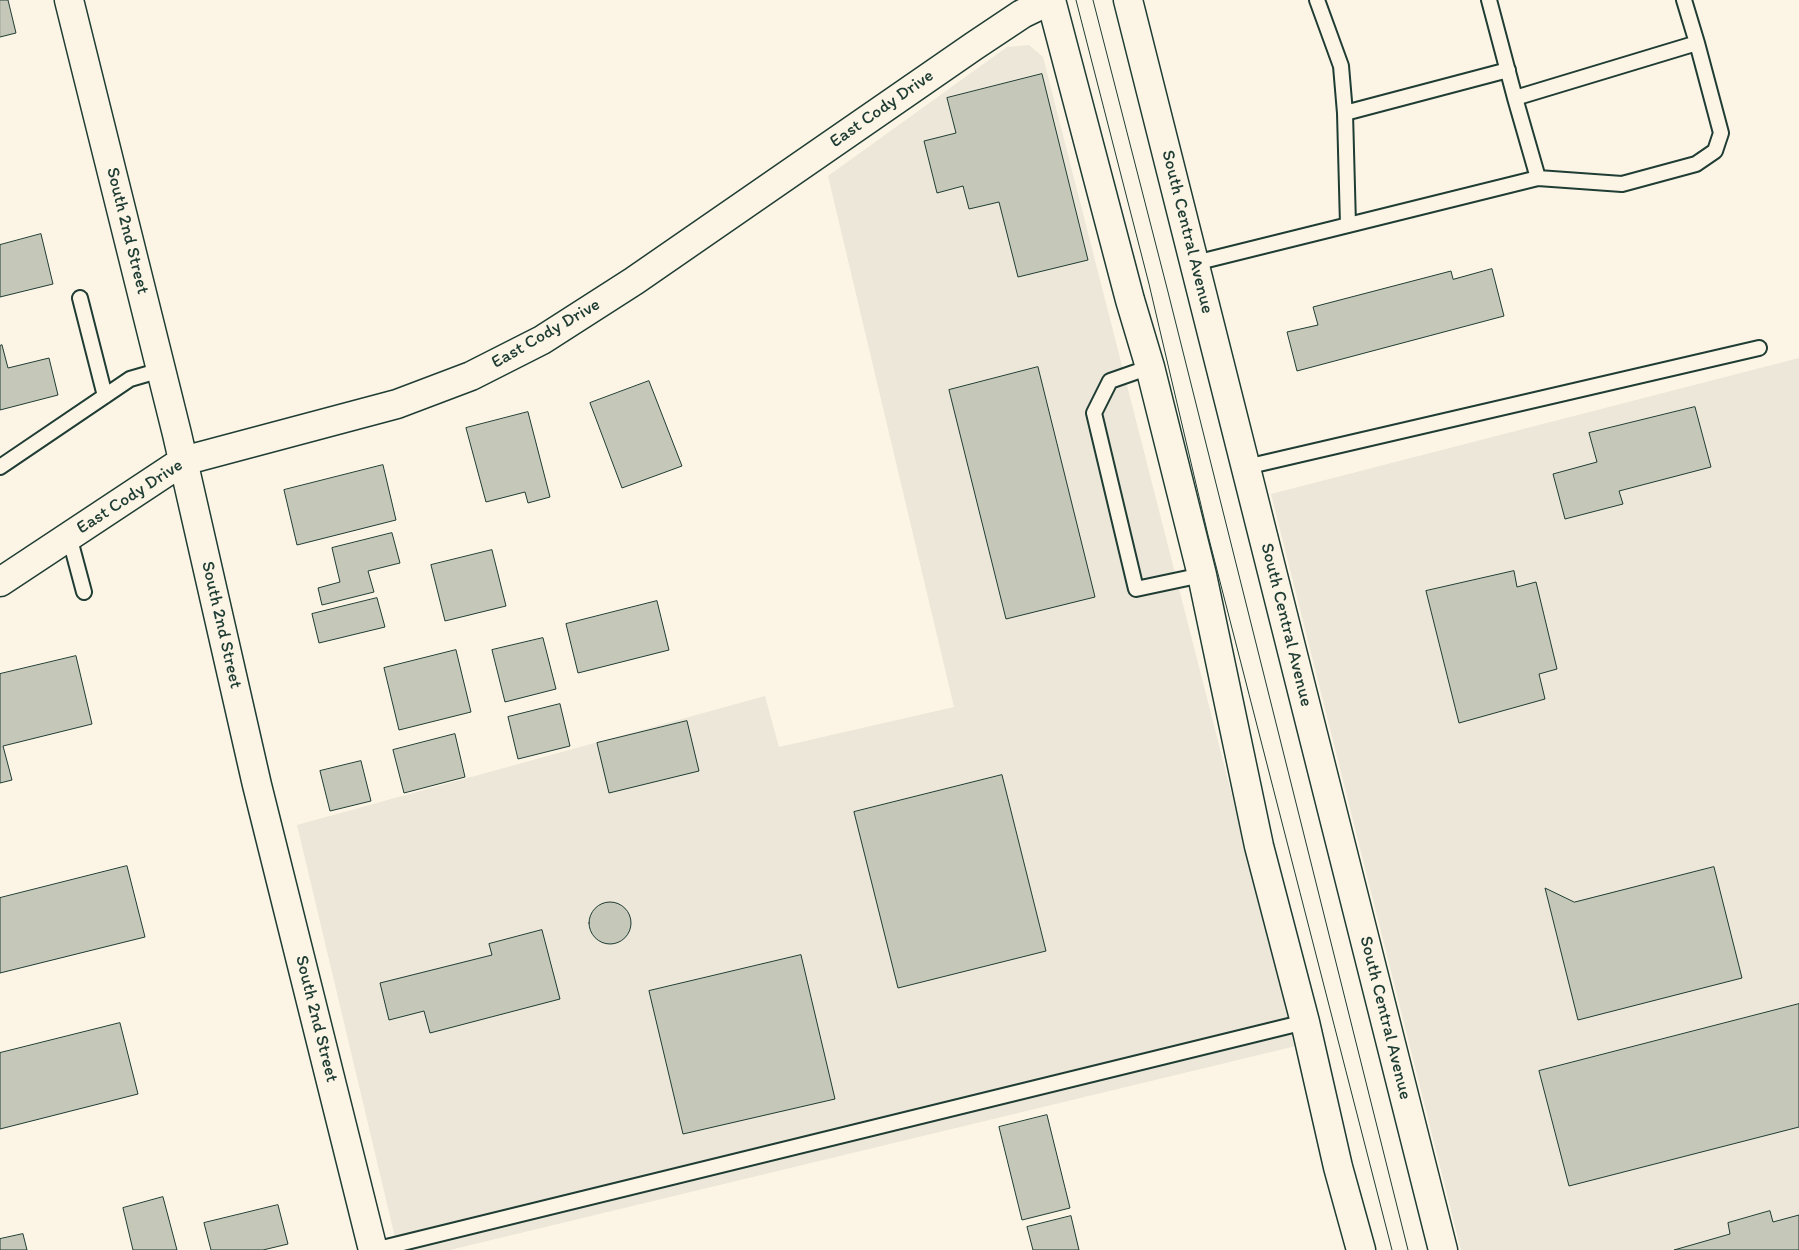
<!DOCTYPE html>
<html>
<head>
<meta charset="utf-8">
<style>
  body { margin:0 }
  canvas { display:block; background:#fcf5e5 }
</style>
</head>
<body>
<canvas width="1799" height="1250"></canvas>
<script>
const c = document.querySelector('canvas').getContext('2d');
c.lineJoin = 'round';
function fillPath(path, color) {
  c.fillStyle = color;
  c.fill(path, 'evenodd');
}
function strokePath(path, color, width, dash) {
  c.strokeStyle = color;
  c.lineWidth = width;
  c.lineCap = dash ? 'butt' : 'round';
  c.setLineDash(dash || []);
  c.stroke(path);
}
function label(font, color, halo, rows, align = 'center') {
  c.font = font + ' Itim,sans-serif';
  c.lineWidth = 4;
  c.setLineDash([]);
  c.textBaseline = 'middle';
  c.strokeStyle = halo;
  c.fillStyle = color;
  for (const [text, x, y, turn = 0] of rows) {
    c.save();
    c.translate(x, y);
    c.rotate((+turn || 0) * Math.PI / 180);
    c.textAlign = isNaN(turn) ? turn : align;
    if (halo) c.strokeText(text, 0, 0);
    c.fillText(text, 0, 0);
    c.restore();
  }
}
fillPath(new Path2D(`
  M1029,45L1043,57L1296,1046L450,1250H398L297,825L765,696L779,747L954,707L828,176L1007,47Z
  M1799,358V1250H1461L1271,494Z`), '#ece7d8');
const building = new Path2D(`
  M0,0H8L16,33L0,37Z
  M1042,74L1088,260L1018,277L999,202L969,209L963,186L937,193L924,141L956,133L947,98Z
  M41,234L53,284L0,297V245Z
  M1492,269L1504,316L1297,371L1287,332L1318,325L1313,307L1451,271L1453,279Z
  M2,345L8,368L49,358L58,395L0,410V346Z
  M1038,367L1095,597L1006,619L949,390Z
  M649,381L682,466L622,488L590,403Z
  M1695,407L1711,467L1619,491L1623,504L1565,519L1553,474L1597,462L1589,433Z
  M528,412L550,497L528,503L525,492L486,502L466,428Z
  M383,465L396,520L297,545L284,490Z
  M392,533L400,563L368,571L374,592L322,605L318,588L340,582L332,548Z
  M492,550L506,606L445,621L431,565Z
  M1514,571L1517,587L1536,582L1557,669L1539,674L1545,699L1459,723L1426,591Z
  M377,598L385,627L319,643L312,614Z
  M657,601L669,650L578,673L566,624Z
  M543,638L556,689L505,702L492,650Z
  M456,650L471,712L399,730L384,668Z
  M76,656L92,724L3,746L12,780L0,783V674Z
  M560,704L570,746L518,759L508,717Z
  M687,721L699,771L609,793L597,743Z
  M455,734L465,777L404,793L393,750Z
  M361,761L371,801L330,811L320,771Z
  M1002,775L1046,951L898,988L854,812Z
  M127,866L145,937L0,973V898Z
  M1714,867L1742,978L1578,1020L1545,888L1574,902Z
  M589 923a21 21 0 1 1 42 0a21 21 0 1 1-42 0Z
  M542,930L560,999L430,1033L424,1011L389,1020L380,983L492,955L489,944Z
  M801,955L835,1099L683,1134L649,991Z
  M1799,1004V1127L1569,1186L1539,1071Z
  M120,1023L138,1094L0,1129V1053Z
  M1047,1115L1070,1208L1022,1220L999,1127Z
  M163,1197L177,1250H133L123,1208Z
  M278,1205L288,1244L263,1250H211L204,1223Z
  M1770,1211L1773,1222L1799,1215V1250H1674L1730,1234L1728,1223Z
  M1071,1216L1079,1250H1033L1027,1227Z
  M23,1234L27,1250H0V1239Z`);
fillPath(building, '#c5c7b9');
strokePath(building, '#1f3d34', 1);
const service = new Path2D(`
  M1317,0L1341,66L1345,113
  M1489,0L1515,98L1697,43L1684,0
  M1538,178L1622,184L1696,164L1715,151L1721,133L1697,43
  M1348,225L1345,113L1508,70
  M1195,263L1538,178L1515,98
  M80,298L105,396
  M1150,367L1110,381L1094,413L1136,589L1202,575
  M0,467L130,379L161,370
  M1246,467L1759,348
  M69,536L84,592
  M374,1250L1305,1022`);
const minor = new Path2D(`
  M69,0L177,434L257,785L373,1250
  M0,582L183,461L397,404L471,376L542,340L634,281L974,46L1022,14L1051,0`);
const secondary = new Path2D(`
  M1051,0L1130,300L1150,367L1202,575L1259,846L1305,1022L1338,1167L1361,1250
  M1128,0L1443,1250`);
strokePath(service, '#1f3d34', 18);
strokePath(minor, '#1f3d34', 31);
strokePath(secondary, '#1f3d34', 31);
strokePath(service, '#fcf5e5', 14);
strokePath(minor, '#fcf5e5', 28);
strokePath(secondary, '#fcf5e5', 28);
strokePath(new Path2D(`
  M1076,0L1149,284L1208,535L1392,1250
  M1093,0L1168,292L1408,1250`), '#1f3d34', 1);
label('18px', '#1f3d34', '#fcf5e5', [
  ["East Cody Drive",882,109,-35],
  ["South 2nd Street",127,231,76],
  ["South Central Avenue",1187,232,76],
  ["East Cody Drive",546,334,-30],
  ["East Cody Drive",130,497,-33],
  ["South 2nd Street",221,625,77],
  ["South Central Avenue",1286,625,76],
  ["South Central Avenue",1385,1018,76],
  ["South 2nd Street",316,1019,76]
]);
</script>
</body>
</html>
